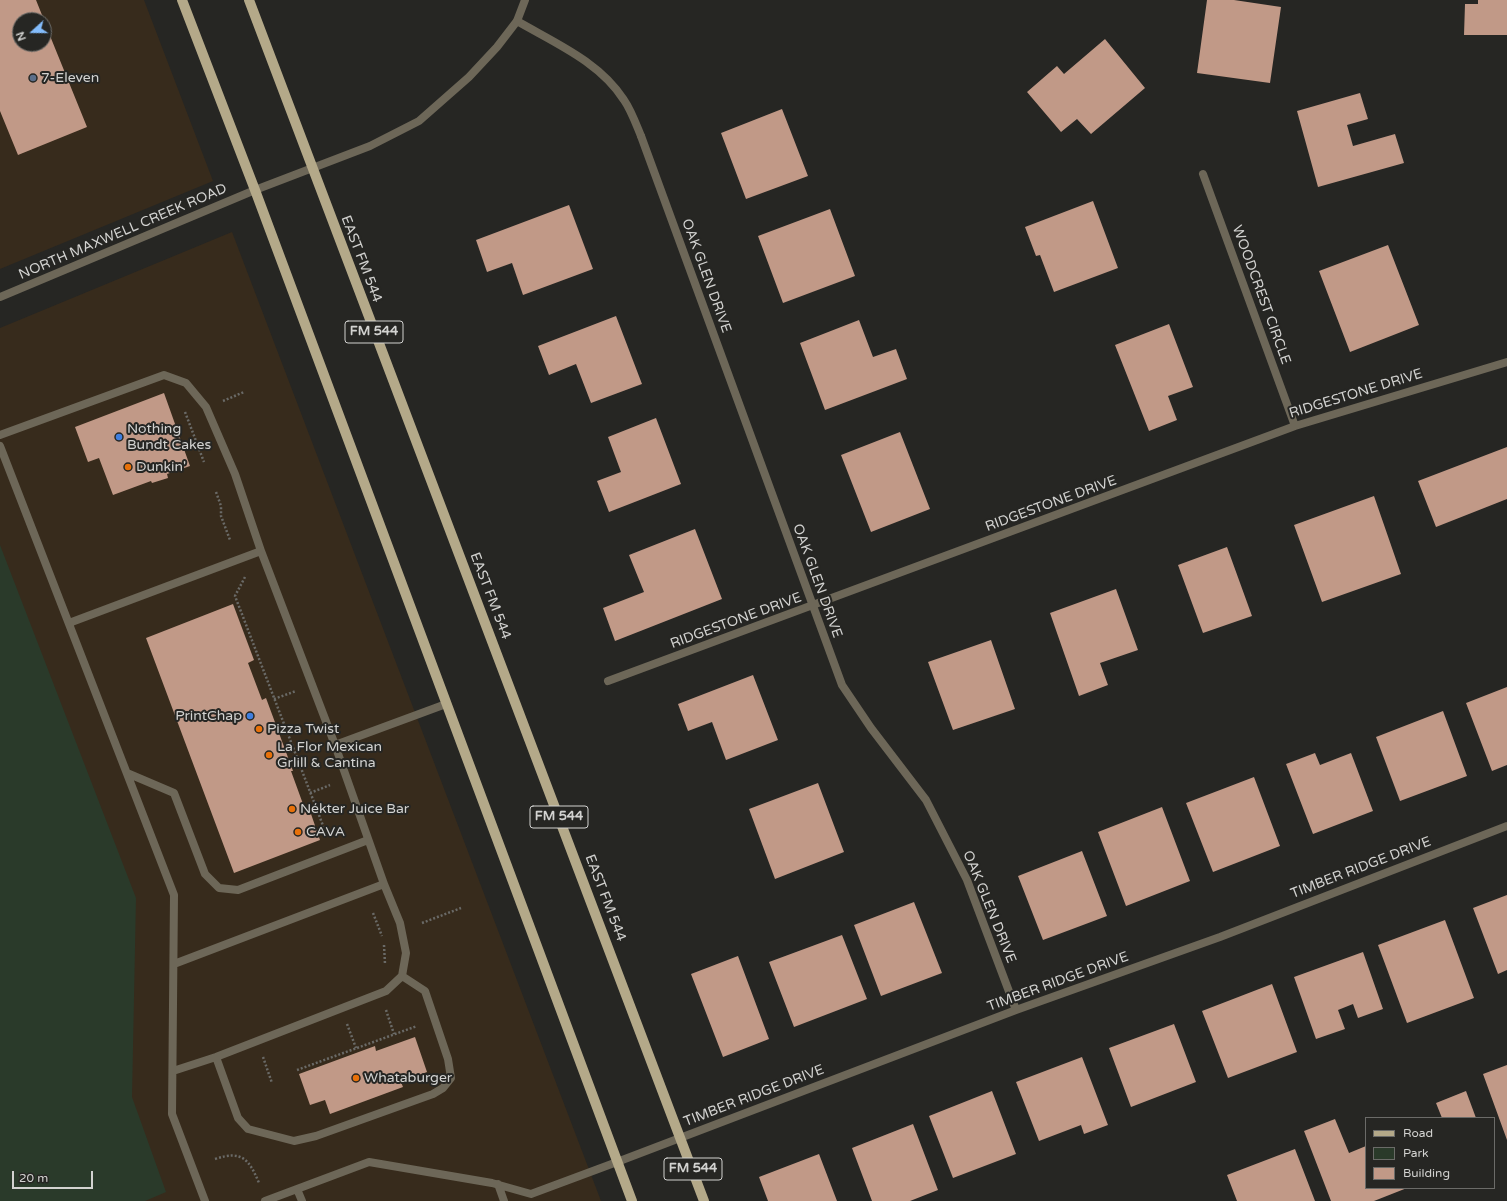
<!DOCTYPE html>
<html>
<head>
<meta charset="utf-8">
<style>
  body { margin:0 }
  #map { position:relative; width:1507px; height:1201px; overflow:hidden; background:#262623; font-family:"Varela Round",sans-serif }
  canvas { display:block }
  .legend { position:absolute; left:1365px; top:1117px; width:130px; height:72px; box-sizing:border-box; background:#262623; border:1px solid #6b6b68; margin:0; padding:5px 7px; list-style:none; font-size:12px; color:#d2d2d0 }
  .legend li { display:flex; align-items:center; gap:8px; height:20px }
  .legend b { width:20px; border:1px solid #6b6b68 }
  .north { position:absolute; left:12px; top:12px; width:40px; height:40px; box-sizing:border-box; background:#262623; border:1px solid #6b6b68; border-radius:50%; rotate:249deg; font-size:11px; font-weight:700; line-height:16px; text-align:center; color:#d2d2d0 }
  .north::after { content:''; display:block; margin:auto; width:14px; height:18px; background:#83bcfb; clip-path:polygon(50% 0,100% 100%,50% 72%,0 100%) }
  .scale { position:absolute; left:12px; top:1171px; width:81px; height:18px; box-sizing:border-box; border:2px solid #d2d2d0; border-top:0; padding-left:5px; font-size:12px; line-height:14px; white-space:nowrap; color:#d2d2d0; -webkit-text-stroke:3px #262623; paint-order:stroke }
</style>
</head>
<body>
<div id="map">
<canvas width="1507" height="1201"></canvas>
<ul class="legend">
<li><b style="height:5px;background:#b4a989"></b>Road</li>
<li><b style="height:11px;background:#2a3a2a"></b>Park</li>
<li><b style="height:11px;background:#c19987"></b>Building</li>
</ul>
<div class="north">N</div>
<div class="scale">20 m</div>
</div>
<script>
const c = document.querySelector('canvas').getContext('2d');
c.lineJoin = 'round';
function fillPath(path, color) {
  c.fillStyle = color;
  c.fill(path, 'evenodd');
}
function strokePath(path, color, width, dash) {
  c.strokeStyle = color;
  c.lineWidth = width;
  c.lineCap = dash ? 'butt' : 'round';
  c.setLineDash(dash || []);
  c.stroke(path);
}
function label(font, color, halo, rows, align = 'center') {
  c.font = font + ' "Varela Round",sans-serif';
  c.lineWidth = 4;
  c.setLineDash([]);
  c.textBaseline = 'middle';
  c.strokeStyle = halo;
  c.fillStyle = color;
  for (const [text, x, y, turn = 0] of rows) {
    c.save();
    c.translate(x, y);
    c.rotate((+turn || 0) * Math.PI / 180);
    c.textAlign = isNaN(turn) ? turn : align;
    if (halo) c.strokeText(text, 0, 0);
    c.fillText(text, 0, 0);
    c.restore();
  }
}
fillPath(new Path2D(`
  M0,0H144L213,181L0,269ZM20,20H44V44H20Z
  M232,232L590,1172L601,1201H0V328Z`), '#372b1c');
fillPath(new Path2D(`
  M0,545L136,898L132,1097L166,1192L145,1201H0Z`), '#2a3a2a');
fillPath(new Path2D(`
  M0,0H36L44,20H20V44H44V21L87,127L18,155L0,111Z
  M1207,0H1234L1281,7L1270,83L1197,73Z
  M1478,0H1507V35H1464L1465,4H1478Z
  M1105,39L1145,88L1091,134L1077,119L1061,132L1027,92L1057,66L1064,74Z
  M1360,93L1368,119L1347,125L1353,146L1395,134L1404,163L1318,187L1297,111Z
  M782,109L808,176L746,199L721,133Z
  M1093,201L1118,268L1054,292L1040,255L1036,256L1025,227Z
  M569,205L593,269L523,295L512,263L487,272L476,240Z
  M830,209L855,276L783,303L758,236Z
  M1388,245L1419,325L1350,352L1319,271Z
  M616,316L642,384L591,403L576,364L549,375L538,346Z
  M859,320L873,357L896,349L907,379L825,410L800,343Z
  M1169,324L1193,387L1168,396L1177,420L1149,431L1115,345Z
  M164,393L190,466L167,474L168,478L152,483L151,481L113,495L99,458L88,462L75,427Z
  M656,418L681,484L609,512L597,481L621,472L608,437Z
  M900,432L930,509L871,532L841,455Z
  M1507,447V499L1436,527L1418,481Z
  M1374,496L1401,574L1322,602L1294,525Z
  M695,529L722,599L615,641L603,608L644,592L629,555Z
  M1227,547L1252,616L1203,633L1178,565Z
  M1116,589L1138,650L1100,663L1108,685L1079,696L1050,613Z
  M233,604L254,660L248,663L262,700L266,698L293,771H291L307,815L311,814L320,840L234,873L146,638Z
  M991,640L1015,709L953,730L928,662Z
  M753,675L778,740L726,760L712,722L688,731L678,704Z
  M1507,687V765L1492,771L1466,703Z
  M1443,711L1467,776L1400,801L1376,737Z
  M1315,753L1320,765L1351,753L1373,811L1313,834L1286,764Z
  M1254,777L1280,846L1213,872L1186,803Z
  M818,783L844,852L775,879L749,809Z
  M1162,807L1190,881L1126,906L1098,832Z
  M1082,851L1107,916L1043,940L1018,876Z
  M1507,895V970L1498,974L1473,908Z
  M914,902L942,973L881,996L854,925Z
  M1445,920L1474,998L1407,1023L1378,945Z
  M842,935L867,999L794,1027L769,962Z
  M1363,952L1383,1009L1358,1018L1353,1004L1338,1010L1345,1029L1316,1039L1294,977Z
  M738,956L769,1039L723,1057L691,974Z
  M1272,984L1297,1052L1228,1078L1202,1011Z
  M1174,1024L1196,1082L1131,1107L1109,1048Z
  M415,1037L427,1072L401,1082L403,1087L330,1114L325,1100L310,1105L299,1074L375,1046L376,1051Z
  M1082,1057L1108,1125L1084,1134L1081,1125L1039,1141L1016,1082Z
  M1507,1065V1140L1483,1074Z
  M992,1091L1016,1154L953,1178L929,1116Z
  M1466,1091L1476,1118H1442L1436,1103Z
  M1335,1119L1349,1153L1366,1146V1188H1407L1374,1201H1331L1304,1131Z
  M913,1124L938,1190L910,1201H872L852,1148Z
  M1295,1149L1315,1201H1237L1227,1175Z
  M819,1154L837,1201H768L759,1177Z`), '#c19987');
strokePath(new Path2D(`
  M223,401L244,392
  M185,412L204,462
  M216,492L221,506V516L230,540
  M245,577L235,596L327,836
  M274,699L296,691
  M310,793L330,785
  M373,913L382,936
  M422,923L461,908
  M384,945L385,964
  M386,1010L394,1034
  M347,1024L356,1048
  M263,1057L272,1083
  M297,1070L417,1026
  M215,1159C242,1150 249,1159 259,1183`), '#6a6a67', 2.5, [2, 2]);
strokePath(new Path2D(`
  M517,21C555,43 600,62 624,100C631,110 636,124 641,136
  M0,435L164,375L186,383L206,407L235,474L261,551
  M0,446L174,895L172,1114L205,1201
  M69,623L261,551L335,745
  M127,773L174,793L205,874L219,888L238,890L368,840
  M174,964L384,884
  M216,1057L238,1118L248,1129L294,1141L316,1136L433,1094L443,1088L451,1078L448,1059L425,991L402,976
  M173,1071L216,1057L386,991L402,976L406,953L400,923L384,884L335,745L446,704
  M498,1184L504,1201
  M297,1189L302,1201
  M265,1201L369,1162L492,1183L531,1194L617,1162`), '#6d6758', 8);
strokePath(new Path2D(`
  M641,136L842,685L871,728L926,800L967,880L1016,1010
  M1203,174L1295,426
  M0,297L255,190L370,146L419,121L469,77L497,47L517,21L525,0
  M608,681L1295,426L1507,362
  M617,1162L1016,1010L1220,937L1507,826`), '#6d6758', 8);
strokePath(new Path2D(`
  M182,0L255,190L632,1201
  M249,0L704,1201`), '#b4a989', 10);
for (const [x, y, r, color] of [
  [33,78,4,"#5c6f8a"],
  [119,437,4,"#3f7fe0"],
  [128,467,4,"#e8710a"],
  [250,716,4,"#3f7fe0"],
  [259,729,4,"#e8710a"],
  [269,755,4,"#e8710a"],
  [292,809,4,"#e8710a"],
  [298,832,4,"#e8710a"],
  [356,1078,4,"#e8710a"]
]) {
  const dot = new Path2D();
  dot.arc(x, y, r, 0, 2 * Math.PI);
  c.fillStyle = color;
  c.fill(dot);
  strokePath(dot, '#262623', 1.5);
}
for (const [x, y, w] of [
  [374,332,58],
  [559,817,58],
  [693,1169,58]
]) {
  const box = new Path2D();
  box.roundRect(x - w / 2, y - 11, w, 22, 3);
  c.fillStyle = '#262623';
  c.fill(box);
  strokePath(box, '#d2d2d0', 1);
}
label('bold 13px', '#d2d2d0', null, [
  ["FM 544",374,332],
  ["FM 544",559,817],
  ["FM 544",693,1169]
]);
label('14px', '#d2d2d0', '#262623', [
  ["7-Eleven",41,78],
  ["Nothing",127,429],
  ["Bundt Cakes",127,445],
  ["Dunkin'",136,467],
  ["PrintChap",242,716,"right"],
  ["Pizza Twist",267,729],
  ["La Flor Mexican",277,747],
  ["Grlill & Cantina",277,763],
  ["Nékter Juice Bar",300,809],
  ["CAVA",306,832],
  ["Whataburger",364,1078]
], 'left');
label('14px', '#d2d2d0', '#262623', [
  ["NORTH MAXWELL CREEK ROAD",123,232,-23],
  ["EAST FM 544",361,259,69],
  ["OAK GLEN DRIVE",706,276,70],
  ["WOODCREST CIRCLE",1261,295,70],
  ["RIDGESTONE DRIVE",1356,394,-17],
  ["RIDGESTONE DRIVE",1051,504,-20],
  ["OAK GLEN DRIVE",817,581,70],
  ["EAST FM 544",490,596,69],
  ["RIDGESTONE DRIVE",736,621,-20],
  ["TIMBER RIDGE DRIVE",1361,868,-21],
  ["EAST FM 544",605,898,69],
  ["OAK GLEN DRIVE",989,907,68],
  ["TIMBER RIDGE DRIVE",1058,982,-20],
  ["TIMBER RIDGE DRIVE",754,1096,-21]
]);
</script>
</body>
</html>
